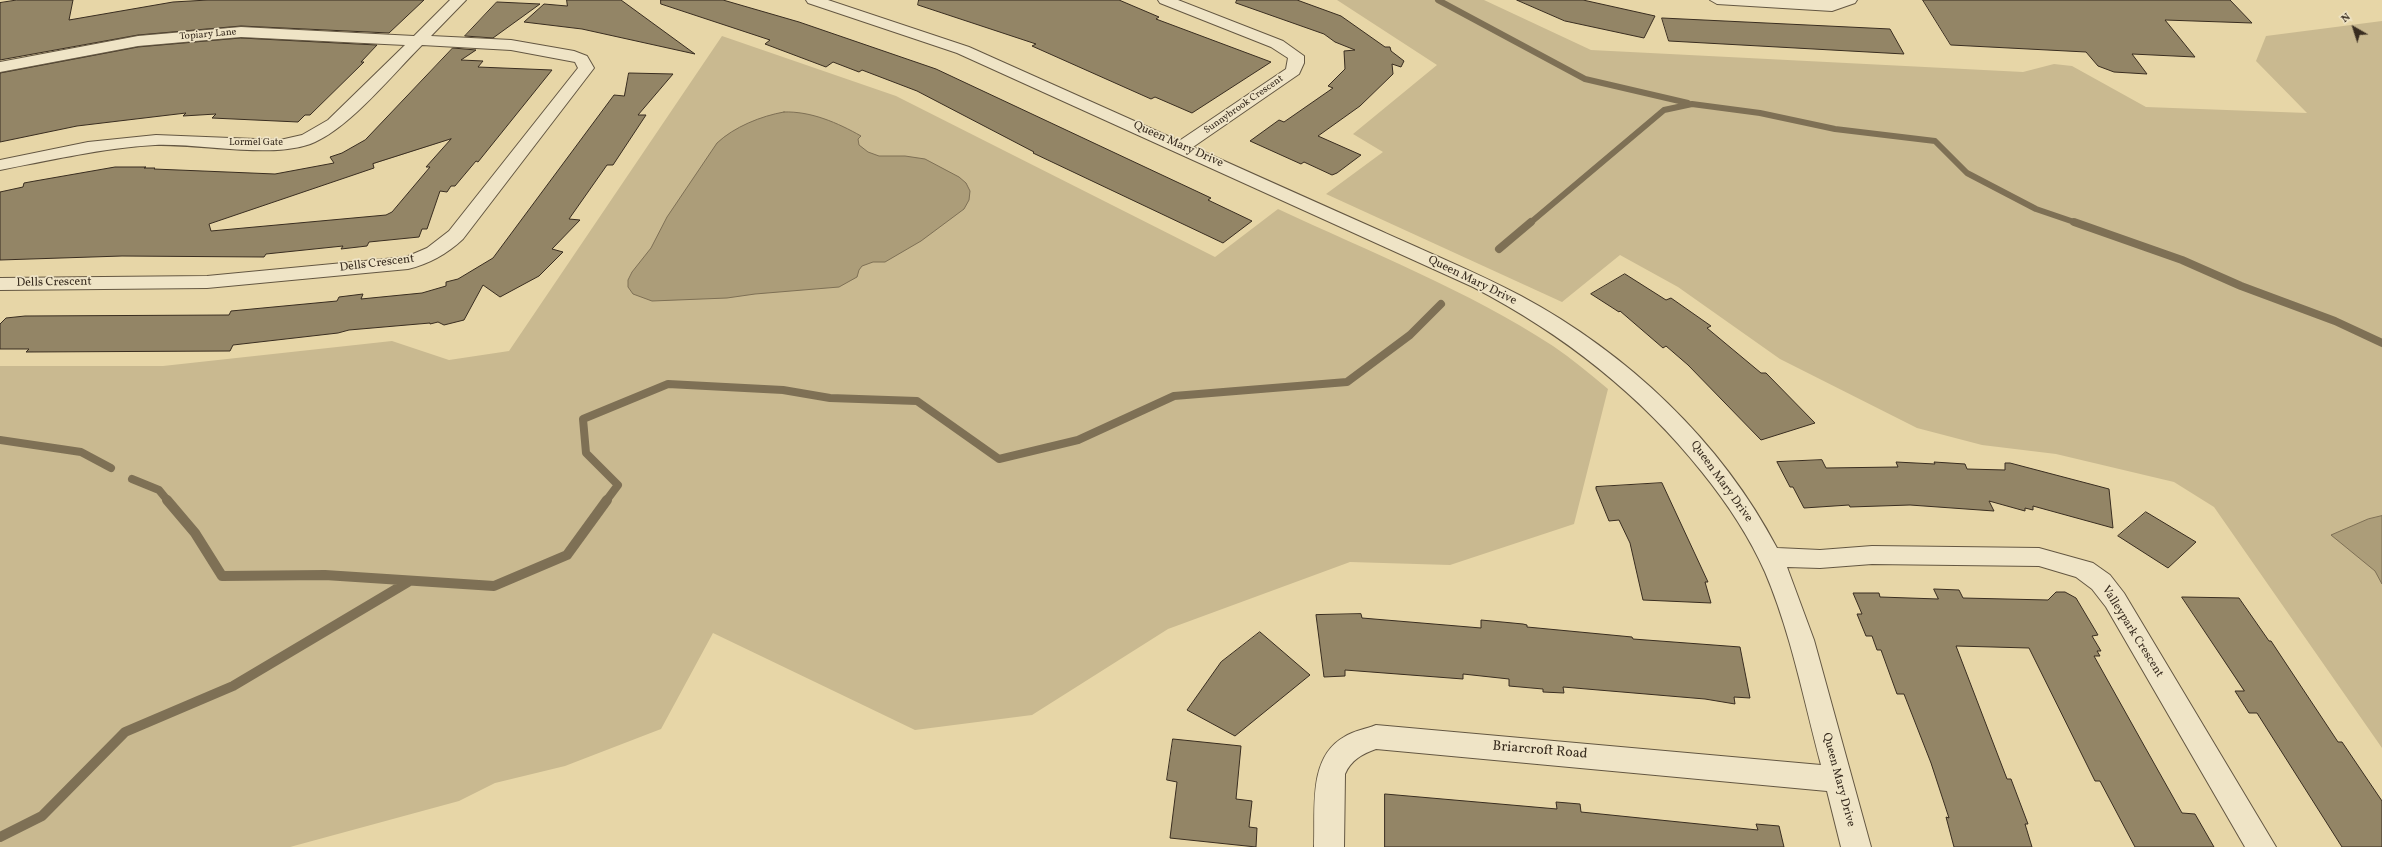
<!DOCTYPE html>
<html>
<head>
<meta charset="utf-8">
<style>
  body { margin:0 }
  #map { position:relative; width:2382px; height:847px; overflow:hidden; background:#e7d6a7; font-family:Vollkorn,serif }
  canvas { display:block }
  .north { position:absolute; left:2334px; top:8px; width:40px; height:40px; -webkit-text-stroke:3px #efe4c6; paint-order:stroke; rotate:321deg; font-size:11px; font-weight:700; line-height:16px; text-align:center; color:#392d20 }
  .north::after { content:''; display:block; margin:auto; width:14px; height:18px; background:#392d20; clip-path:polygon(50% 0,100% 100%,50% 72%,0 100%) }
</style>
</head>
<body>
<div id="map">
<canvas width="2382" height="847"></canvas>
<div class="north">N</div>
</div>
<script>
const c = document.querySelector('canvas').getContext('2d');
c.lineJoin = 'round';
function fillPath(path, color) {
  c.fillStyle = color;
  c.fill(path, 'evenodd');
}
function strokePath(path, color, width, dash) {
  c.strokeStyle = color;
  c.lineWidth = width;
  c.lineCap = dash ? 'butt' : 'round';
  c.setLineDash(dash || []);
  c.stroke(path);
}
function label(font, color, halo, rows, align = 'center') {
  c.font = font + ' Vollkorn,serif';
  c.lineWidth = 3.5;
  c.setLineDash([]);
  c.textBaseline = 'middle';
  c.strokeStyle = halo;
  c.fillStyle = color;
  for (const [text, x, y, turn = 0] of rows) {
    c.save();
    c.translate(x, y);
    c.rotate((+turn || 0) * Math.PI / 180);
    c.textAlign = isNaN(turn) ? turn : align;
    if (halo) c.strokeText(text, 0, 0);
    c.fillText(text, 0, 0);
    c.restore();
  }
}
fillPath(new Path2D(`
  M1337,0H1484L1591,50L2023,72L2054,64L2072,66L2146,107L2307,113L2256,61L2266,36L2382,21V748L2214,507L2174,482L2056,454L1982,445L1917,428L1780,359L1678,287L1620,255L1562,302L1326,194L1383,152L1353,134L1437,65Z
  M722,36L896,96L1215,257L1278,209C1370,252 1467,290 1553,346C1572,359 1590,374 1608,389L1574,524L1450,565L1350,562L1168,629L1032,715L915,730L713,633L661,729L565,766L495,783L459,801L290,847H0V366H163L392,341L449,360L509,351Z`), '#c9b990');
const water = new Path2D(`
  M784,112C811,111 838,123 861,136L858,139L859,145L868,152L879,156H905L925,159L959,177L966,183L970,191L969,200L964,209L921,241L885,262H873L862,266L859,270L857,277L839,287L755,294L727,298L652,301L633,294L628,287V280L632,272L651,248L667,217L717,143C734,127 761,116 784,112Z
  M2382,516V584L2375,571L2331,535L2368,519Z`);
fillPath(water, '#ac9d79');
strokePath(water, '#7e7055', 1);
strokePath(new Path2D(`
  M1438,0L1585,79L1688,103
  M1530,223L1664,110L1692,104L1760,113L1835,129L1935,141L1967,173L2036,209L2077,223`), '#7e7055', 6);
strokePath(new Path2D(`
  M2074,222L2182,260L2241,286L2335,321L2382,343
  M1499,249L1531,222
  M0,440L81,452L111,468
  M132,479L159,490L168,501
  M606,501L618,485L586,453L583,419L668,384L783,390L830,398L917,401L999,459L1078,440L1174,396L1347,382L1410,335L1441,304`), '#7e7055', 8);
strokePath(new Path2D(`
  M167,500L195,533L222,576L325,575L494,586L567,555L607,500
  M0,837L42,816L125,732L233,686L408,582`), '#7e7055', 10);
const building = new Path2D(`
  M17,0H73L69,20L173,2L208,0H424L389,33L241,26L138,35L0,60V3Z
  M567,0H621L695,54L582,29L524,22L544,4L567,6Z
  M661,0H723L799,22L936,69L1211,198L1208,200L1252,221L1223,243L1033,153L1034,152L917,91L862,70L859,72L833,62L826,67L765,44L770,40L661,4Z
  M919,0H1119L1159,17L1156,19L1271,62L1192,113L1155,97L1151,99L1032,46L1036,44L918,5Z
  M1237,0H1297L1341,16L1385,47H1390L1391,51L1404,61L1401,67L1392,64L1393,74L1360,106L1318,136L1361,155L1337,173L1332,175L1304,162L1301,164L1250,141L1279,120L1284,122L1333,88L1328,86L1345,69L1344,51L1355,50L1335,42L1324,34L1236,3Z
  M1517,0H1583L1655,16L1644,38L1565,21Z
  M1923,0H2230L2252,23L2165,20L2195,57L2132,54L2147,74L2114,72L2098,66L2086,52L1951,45Z
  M497,2L540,4L493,38L465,36Z
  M1662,18L1890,29L1904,54L1669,41Z
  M241,38L377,45L361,62H364L310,115H305L298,122L212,118L216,114L183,116L186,113L77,126L0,142V73L138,47Z
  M453,48L476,50L461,60L483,61L478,67L552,70L478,162L476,161L455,186H451L447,192L440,191L427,229H422L419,237L369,242L367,246L341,249L343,246L266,254L264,257L122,256L0,260V192L23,187L24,183L35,181L115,167H146L144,168H155L154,169L275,174L334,163L330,157L342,153L365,140ZM451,139L426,167H430L392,212L386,215L211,231L209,224L374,168L373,164Z
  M629,73L673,74L638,115H646L613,165H607L569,219L580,220L552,249L563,252L539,276L500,297L483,285L464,320L444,325L438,322L430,324V323L349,330L338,333L233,345L230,351L26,352L29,349H0V324L6,318L25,316L229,315L231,311L337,301L339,297L363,294L361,299L422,293L446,286V282L458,279L493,258L614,95L624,96Z
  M1625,274L1666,300L1671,298L1711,326L1707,328L1761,373H1766L1815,423L1761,440L1688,365L1666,346L1663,348L1620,311L1619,312L1591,294Z
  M1822,460L1826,468L1898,467L1896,462L1935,464L1934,462L1965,464L1967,469L2005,470V463H2010L2109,489L2113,528L2033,506V510L2025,508V511L1989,501L1994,511L1910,505L1850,507L1849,505L1804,508L1793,487H1790L1777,462Z
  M1662,483L1708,582H1705L1711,603L1643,600L1630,543L1619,520L1609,521L1596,489V487Z
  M2146,512L2196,542L2168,568L2118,536Z
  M1934,589L1959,590L1963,598L2048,600L2056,592H2065L2076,598L2098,635L2092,636L2101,651H2097L2100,656H2094L2146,749L2182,813L2195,814L2214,847H2135L2100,781H2095L2029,648L1956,646L2007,779H2011L2028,824H2025L2032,847H1954L1946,817L1949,818L1931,763L1904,694H1897L1881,650H1877L1872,636H1866L1857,614H1862L1853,593H1879L1880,597L1938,599Z
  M2182,597L2239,598L2269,641H2271L2338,742H2342L2382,801V847H2342L2257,713H2249L2235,691H2244Z
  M1361,614L1362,618L1481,628V620L1523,624L1527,625V627L1632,637L1633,639L1740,647L1750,698L1734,697L1735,704L1705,699L1563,687L1564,693L1543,692V689L1509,686V679L1463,674V679L1345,670V676L1324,677L1316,615Z
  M1260,632L1310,675L1235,736L1187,710L1221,662Z
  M1173,739L1241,746L1236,799L1252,801L1249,827L1257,828L1256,847L1170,838L1177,782L1167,780Z
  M1385,794L1557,809L1556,802L1580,804L1581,812L1758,830L1756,824L1779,826L1784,847H1385Z`);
fillPath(building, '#938566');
strokePath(building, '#392d20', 1);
const minor = new Path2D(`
  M450,0H466L431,36L511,40L574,51L587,56L594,68L463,239C447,254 429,264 408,269L207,288L0,290V278L207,276L406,257L427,248L449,231L578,68L575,62L511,50L422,45C393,74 351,126 315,142C275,160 200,143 155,145C103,148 51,160 0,170V160L88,142L156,135L280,140L302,135L328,120L405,45L241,37L138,46L0,72V62L138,36L241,27L414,36Z
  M806,0H828L969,47L1179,141L1286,69L1288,58L1271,47L1160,3L1158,0H1178L1283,41L1304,56V63L1299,74L1193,147C1256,175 1319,204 1383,232C1429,253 1476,272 1521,296C1627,353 1721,441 1777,548L1820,550L1872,546L2039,548L2093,563L2110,575L2124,593L2276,847H2245L2106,607L2092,589L2076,577L2039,566L1872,564L1820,568L1787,567L1814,640L1871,847H1841L1827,791L1376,749C1362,754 1351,760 1345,774L1344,847H1314C1316,811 1307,758 1344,737C1353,731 1366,729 1376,725L1821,765C1804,701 1791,633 1765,572C1749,536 1727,503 1702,472C1639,393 1563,334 1473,287L957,53L808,3Z
  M1710,0H1857L1855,3L1832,11L1717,4Z`);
strokePath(minor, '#645742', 2);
fillPath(minor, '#efe4c6');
label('10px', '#392d20', '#efe4c6', [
  ["Topiary Lane",208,35,-5],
  ["Sunnybrook Crescent",1244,105,-35],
  ["Lormel Gate",256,143]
]);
label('12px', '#392d20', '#efe4c6', [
  ["Queen Mary Drive",1178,145,24],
  ["Dells Crescent",377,264,-7],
  ["Queen Mary Drive",1472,281,26],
  ["Dells Crescent",54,283,-1],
  ["Queen Mary Drive",1721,482,54],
  ["Valleypark Crescent",2132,632,58],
  ["Queen Mary Drive",1838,780,75]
]);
label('14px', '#392d20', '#efe4c6', [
  ["Briarcroft Road",1540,751,5]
]);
</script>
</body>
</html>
